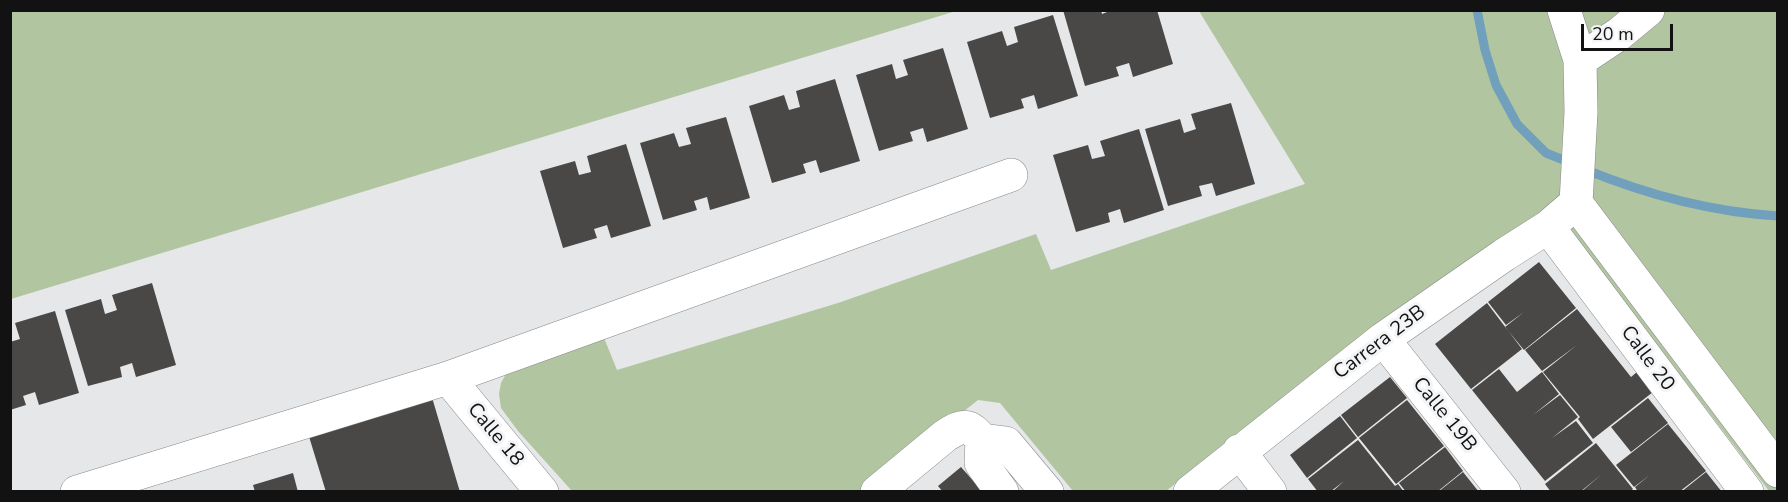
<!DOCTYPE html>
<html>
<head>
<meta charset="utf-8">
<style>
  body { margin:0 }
  #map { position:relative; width:1788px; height:502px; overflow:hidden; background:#e5e7e8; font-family:"Nunito Sans",sans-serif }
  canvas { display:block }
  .frame { position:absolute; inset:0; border:12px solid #121213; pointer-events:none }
  .scale { position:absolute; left:1581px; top:24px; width:92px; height:27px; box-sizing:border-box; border:3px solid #121213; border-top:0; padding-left:8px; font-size:18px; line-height:21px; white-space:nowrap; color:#121213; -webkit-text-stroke:4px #f2f4f6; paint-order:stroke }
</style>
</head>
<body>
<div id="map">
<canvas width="1788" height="502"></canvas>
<div class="frame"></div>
<div class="scale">20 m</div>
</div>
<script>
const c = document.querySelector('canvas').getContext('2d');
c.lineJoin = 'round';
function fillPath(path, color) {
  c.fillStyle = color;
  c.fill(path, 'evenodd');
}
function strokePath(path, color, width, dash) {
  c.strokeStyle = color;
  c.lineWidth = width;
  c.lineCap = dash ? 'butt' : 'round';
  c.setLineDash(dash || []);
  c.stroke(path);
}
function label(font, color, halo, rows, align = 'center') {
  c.font = font + ' "Nunito Sans",sans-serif';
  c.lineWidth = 6;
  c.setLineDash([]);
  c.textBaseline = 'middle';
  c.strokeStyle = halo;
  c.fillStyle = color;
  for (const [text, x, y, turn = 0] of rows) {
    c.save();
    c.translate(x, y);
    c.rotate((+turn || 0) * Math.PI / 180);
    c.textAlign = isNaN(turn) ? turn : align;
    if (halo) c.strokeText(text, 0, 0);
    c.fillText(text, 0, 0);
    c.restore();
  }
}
fillPath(new Path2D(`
  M11,10H956V11L11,299Z
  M1199,11H1777V491H1769L1553,209L1231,439L1166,491H1073L1000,403L978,400L863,491H572L518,431L501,408L499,394L501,383L507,372L602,333L617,370L838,303L1036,234L1051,270L1305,184Z`), '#b1c5a0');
strokePath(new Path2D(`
  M1477,10L1485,50L1496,85L1517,124L1546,153L1571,163
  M1584,169C1645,194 1711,212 1778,216`), '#71a0bd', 9);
fillPath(new Path2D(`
  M1063,10H1101L1102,14L1112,10H1157L1173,64L1133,77L1129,63L1116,67L1119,76L1085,86Z
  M1053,15L1078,96L1038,109L1034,95L1021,99L1024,108L990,118L967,42L1002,31L1007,46L1018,42L1014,27Z
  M943,48L968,129L927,142L923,128L910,132L913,141L879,151L856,75L892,64L896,79L908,75L903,60Z
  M835,79L860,161L820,173L816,160L803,164L806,173L772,183L749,106L784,95L789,110L800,107L796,91Z
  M1231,103L1255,184L1216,196L1212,183L1199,186L1202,196L1168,206L1145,129L1180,119L1184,133L1196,129L1191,114Z
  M726,117L750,198L710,210L707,197L694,201L697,210L663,220L640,143L674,133L679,147L691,144L686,128Z
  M1139,129L1164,210L1124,223L1120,209L1108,213L1110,222L1076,232L1053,155L1088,145L1092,159L1105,156L1100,141Z
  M626,144L651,226L611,238L607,225L594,229L597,238L563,248L540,171L575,161L579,175L591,172L587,156Z
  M1539,262L1576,308L1524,350L1505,327L1524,312L1506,325L1488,302Z
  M152,283L176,365L136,377L132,363L120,367L122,377L88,386L65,310L101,299L105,314L117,310L112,295Z
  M1487,303L1522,349L1471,389L1435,344Z
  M1577,309L1631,377L1637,372L1653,392L1593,439L1578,419L1580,417L1543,372L1577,345L1542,371L1525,350Z
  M55,311L79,393L39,405L35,392L23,396L26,405L10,410V342L20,339L15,323Z
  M1499,369L1517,392L1542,372L1559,394L1533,415L1560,395L1578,417L1552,438L1576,421L1593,443L1545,481L1472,390Z
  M1390,377L1407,398L1358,437L1341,415Z
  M431,394L460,492H326L307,430Z
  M1648,398L1668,423L1631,452L1611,427Z
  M1407,400L1444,446L1396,484L1359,438Z
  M1340,416L1357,438L1307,478L1290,455Z
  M1668,424L1706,471L1679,492H1638L1635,487L1650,475L1634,487L1616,465Z
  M1358,440L1395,486L1398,484L1404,492H1332L1344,481L1330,492H1318L1308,479Z
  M1596,443L1633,489L1630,492H1581L1602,474L1580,492H1551L1545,484Z
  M1445,447L1463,471L1437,492H1406L1399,483Z
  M961,467L983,492H943L938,486Z
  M1463,472L1479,492H1438Z
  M1706,472L1722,492H1681Z
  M293,473L298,492H255L253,485Z`), '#4a4847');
const minor = new Path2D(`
  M1564,10L1580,60L1581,112L1576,203L1778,471
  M1580,60L1619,34L1648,10
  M1548,227L1747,492
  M1383,339L1504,492
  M448,378L542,492
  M982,440L1006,443L1047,492
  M982,440L981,463L1002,492
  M1239,451L1270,492
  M77,492L448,378L1011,175
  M877,492L946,435C964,424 969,424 982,440
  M1190,492L1383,339L1504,255L1548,227L1576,203`);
strokePath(minor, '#88898b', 34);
strokePath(minor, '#fff', 33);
label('20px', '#121213', '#f2f4f6', [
  ["Carrera 23B",1380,343,-37],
  ["Calle 20",1647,359,53],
  ["Calle 19B",1444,415,51],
  ["Calle 18",495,435,50]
]);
</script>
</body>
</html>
